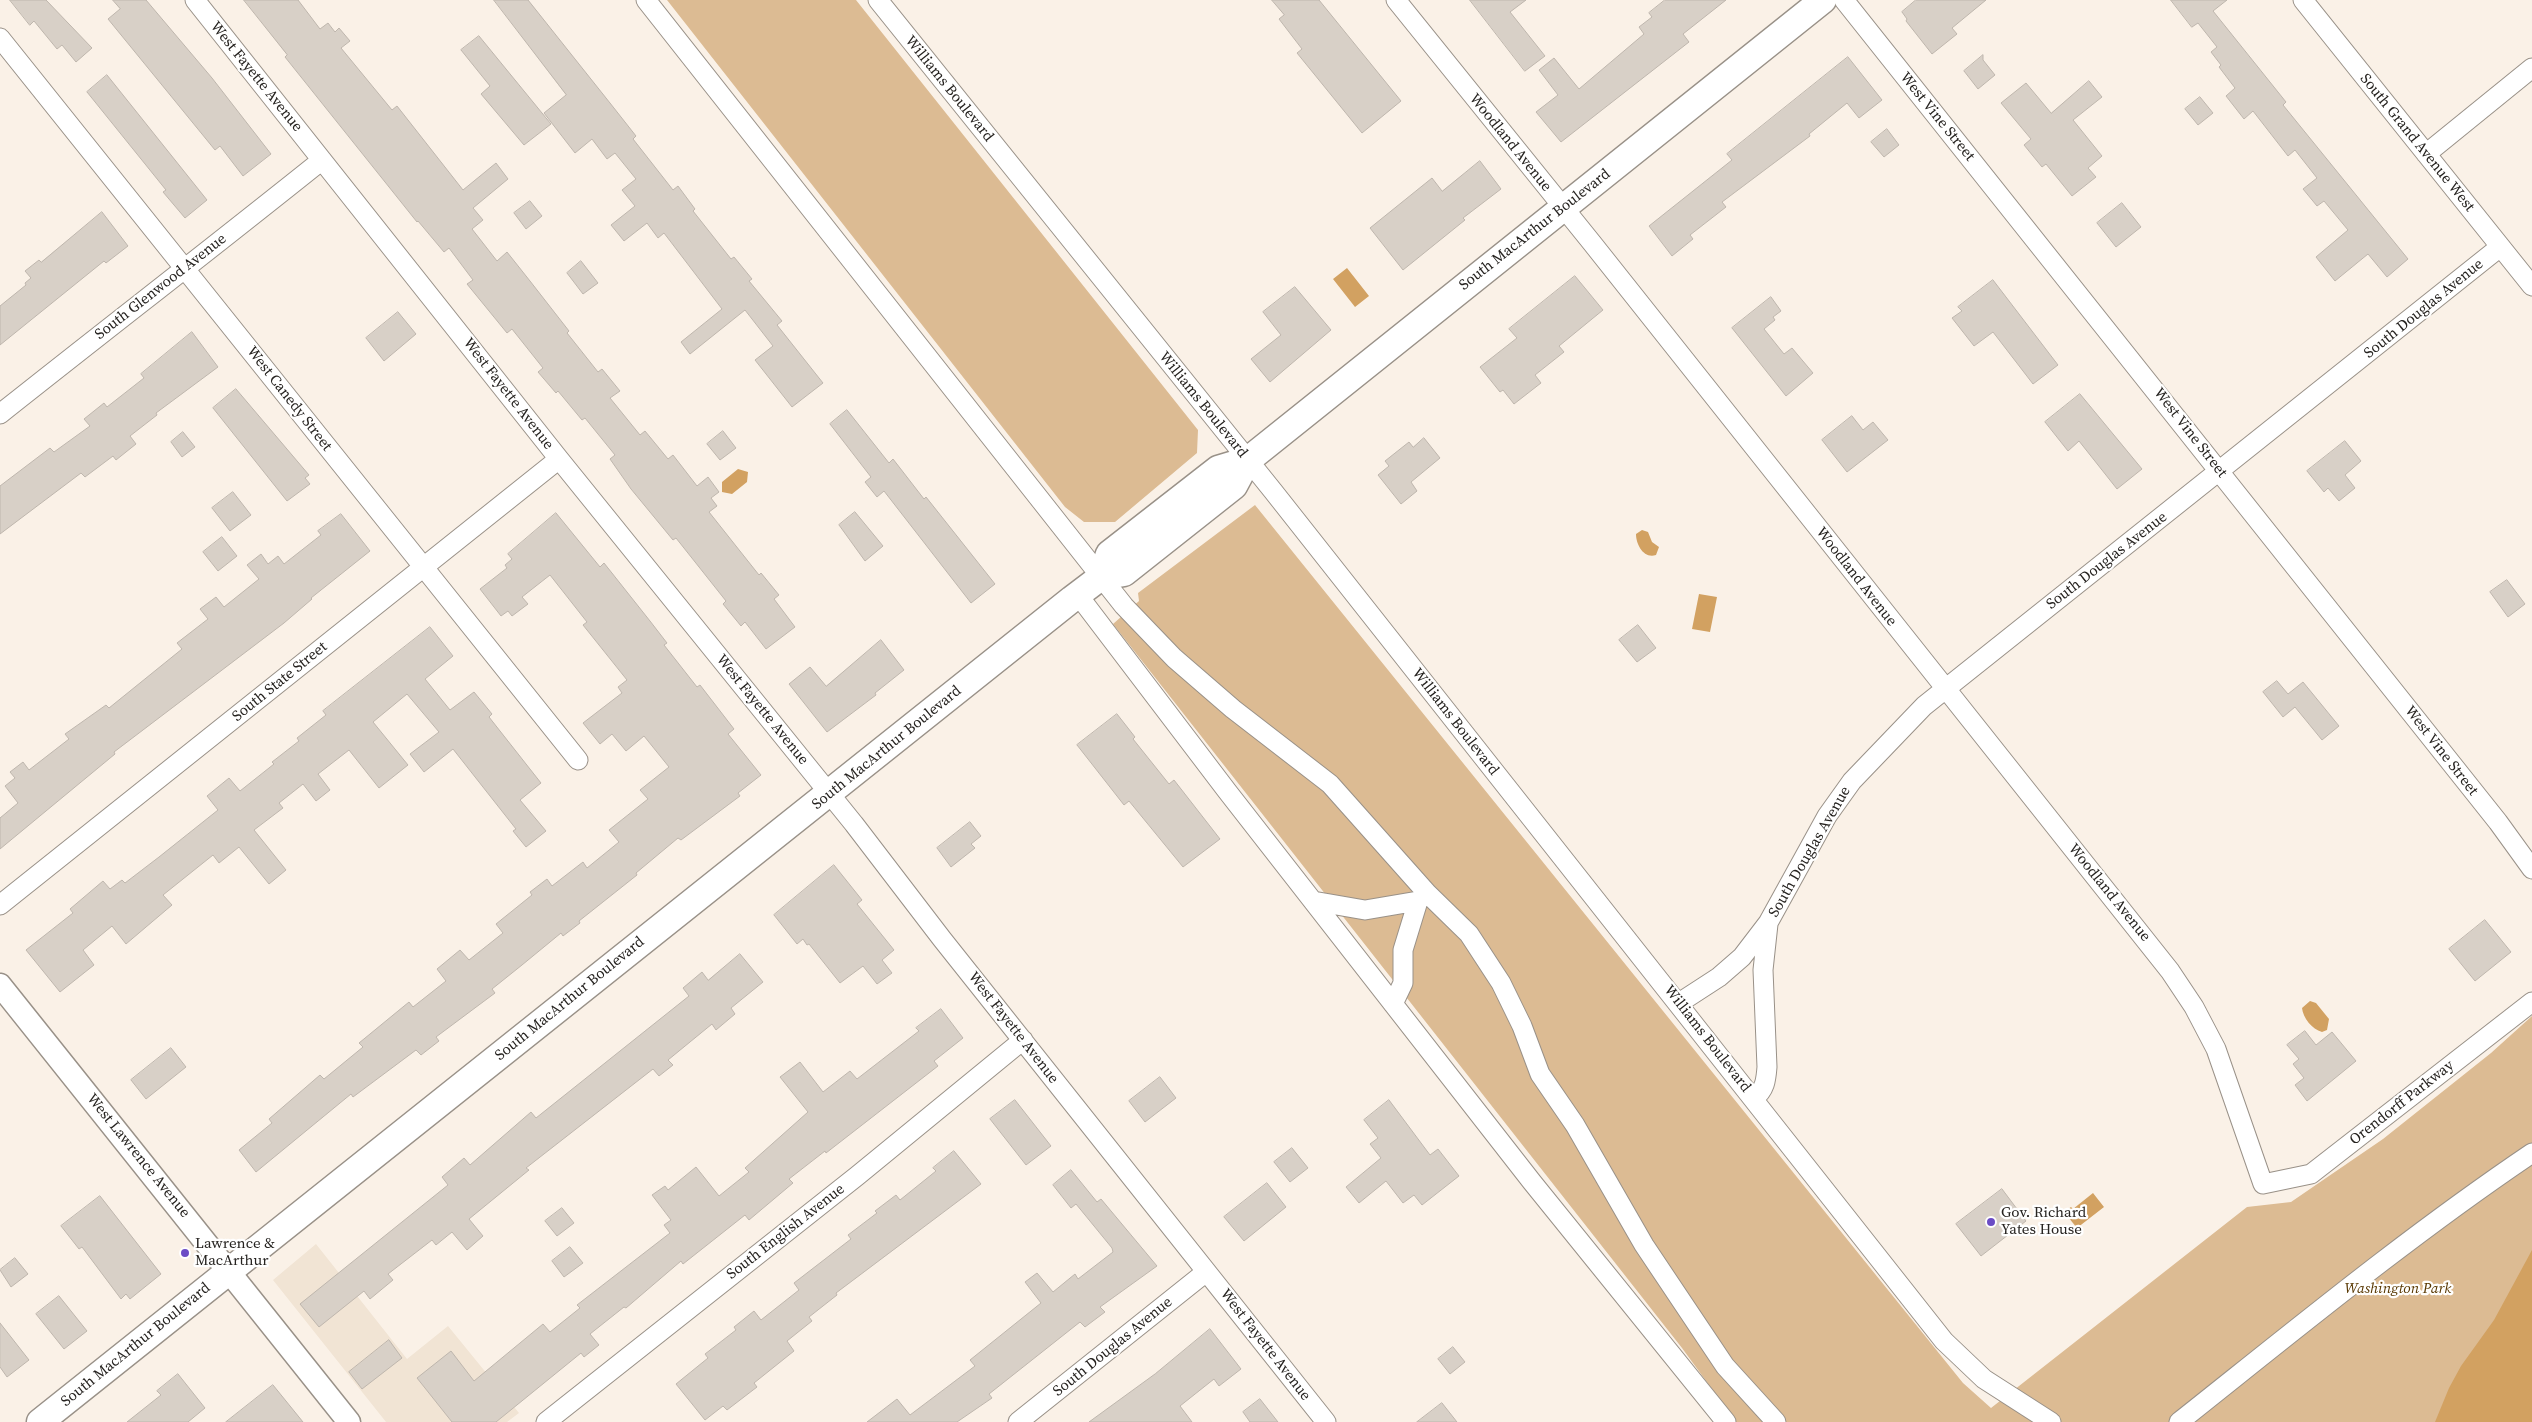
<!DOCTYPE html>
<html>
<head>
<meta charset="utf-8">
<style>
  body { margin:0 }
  canvas { display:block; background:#faf1e7 }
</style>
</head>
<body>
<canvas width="2532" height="1422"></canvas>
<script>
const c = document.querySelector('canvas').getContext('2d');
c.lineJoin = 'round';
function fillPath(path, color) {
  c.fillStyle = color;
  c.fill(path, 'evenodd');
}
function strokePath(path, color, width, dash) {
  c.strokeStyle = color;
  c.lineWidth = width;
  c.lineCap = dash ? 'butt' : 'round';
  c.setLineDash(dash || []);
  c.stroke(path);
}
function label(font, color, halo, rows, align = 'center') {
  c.font = font + ' "Source Serif 4",serif';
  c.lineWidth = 4.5;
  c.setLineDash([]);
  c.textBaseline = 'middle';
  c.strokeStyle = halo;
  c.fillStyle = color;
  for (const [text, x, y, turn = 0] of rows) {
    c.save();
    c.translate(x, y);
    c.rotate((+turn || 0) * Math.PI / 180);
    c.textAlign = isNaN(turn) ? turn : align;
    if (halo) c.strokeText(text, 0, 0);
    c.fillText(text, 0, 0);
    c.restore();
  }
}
fillPath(new Path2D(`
  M316,1244L407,1359L448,1326L519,1413L507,1422H386L273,1280Z`), '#f1e4d4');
fillPath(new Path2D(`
  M667,0H856L1198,430L1197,453L1115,522H1084L1065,507Z
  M1255,505L1963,1383L1991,1408L2247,1207L2291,1202L2383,1139L2491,1053L2532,1016V1422H1736L1682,1348L1113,624L1139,601L1138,593Z`), '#dcbb93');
fillPath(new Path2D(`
  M1347,268L1369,296L1355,307L1333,279Z
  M738,469L748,472L747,482L732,494L722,492V482Z
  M1642,530L1648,532L1652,542L1659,547L1656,555C1644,559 1636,545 1636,534Z
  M1699,594L1717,597L1710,632L1692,629Z
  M2310,1001L2316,1003L2329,1019L2327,1030L2322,1032C2312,1029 2303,1018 2302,1008Z
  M2093,1193L2104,1207L2077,1228L2064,1212L2071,1207L2073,1209Z
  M2532,1250V1422H2435L2449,1388L2461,1366L2494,1320Z`), '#d2a161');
const building = new Path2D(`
  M10,0H46L92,48L76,62L62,45L57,49L34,21L30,25Z
  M113,0H146L212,78L271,154L243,176L220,146L215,150L108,19L120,9Z
  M244,0H298L320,29L328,23L335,32L339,28L350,41L341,48L392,110L397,106L463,190L496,163L508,179L473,208L483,220L472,229L497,261L507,252L530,281L569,331L567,333L598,372L602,369L620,391L610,398L640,435L645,431L668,459L673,455L697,486L708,477L719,492L711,498L717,506L709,512L759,575L761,573L779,595L774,599L795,627L766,649L745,622L741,626L723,604L726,601L676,538L673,540L631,489L610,459L615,455L585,418L582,420L558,391L556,393L538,372L543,368L512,329L507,333L467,284L473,280L449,248L444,252L418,221L417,222L285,57L287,55Z
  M494,0H528L610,103L636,136L633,139L673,190L678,186L695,209L693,211L731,259L734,257L752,279L749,281L782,321L777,325L823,383L792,407L755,360L773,346L745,310L690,354L681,342L722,309L664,233L658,238L647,223L624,241L611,225L635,206L622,190L636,179L615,153L607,159L592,139L575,153L544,113L566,95Z
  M1272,0H1319L1401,101L1362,133L1297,53L1302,49L1279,19L1284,15Z
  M1470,0H1526L1510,12L1545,56L1525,71Z
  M1665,0H1726L1683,34L1689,42L1561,142L1536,112L1558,95L1539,70L1554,58L1579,89L1644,34L1639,27L1652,17L1649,13Z
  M1916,0H1986L1952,28L1957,34L1932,54L1906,21L1907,19L1902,12Z
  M2171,0H2227L2213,11L2286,102L2283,105L2408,259L2387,277L2368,254L2335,281L2316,257L2348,230L2324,201L2317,206L2303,189L2317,178L2295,150L2288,156L2253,111L2244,119L2226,96L2235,88L2219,67L2221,65L2211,52L2217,47L2198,23L2192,27Z
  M479,36L551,124L524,145L481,94L490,86L461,50Z
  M1983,55V60L1995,75L1978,89L1964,71Z
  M1848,57L1882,100L1859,118L1847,103L1809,134L1810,136L1722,202L1726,207L1690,235L1693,239L1672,256L1649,226L1732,160L1727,154Z
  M107,75L207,200L185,218L163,192L166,190L87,92Z
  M2089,81L2102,97L2073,120L2102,156L2088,168L2096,177L2072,196L2046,164L2042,167L2024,145L2031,139L2001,103L2026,83L2051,113Z
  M2200,97L2213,113L2198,125L2185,109Z
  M1887,129L1899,145L1884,157L1871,142Z
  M1480,161L1501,189L1463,218L1465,220L1403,270L1370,228L1432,178L1442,191Z
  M530,201L542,216L526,229L514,213Z
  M2122,203L2141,227L2116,247L2097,223Z
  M102,212L128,246L106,263L104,261L0,345V306L26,285L25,283L31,278L25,271L39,260L41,262Z
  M581,261L598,283L583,294L567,273Z
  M1575,276L1603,310L1559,346L1564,352L1535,375L1541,383L1514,404L1503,390L1500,392L1480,367L1517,338L1509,329Z
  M1993,280L2058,365L2033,384L1993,332L1974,346L1952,318L1962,311L1958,307Z
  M1295,287L1331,330L1270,382L1251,359L1281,335L1263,312Z
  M1771,297L1781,311L1773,317L1775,320L1764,329L1784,354L1792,348L1813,373L1786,396L1732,328Z
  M398,312L416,334L384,361L366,338Z
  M192,332L218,367L156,413L157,415L130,436L136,444L116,460L113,456L85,477L81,473L0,534V486L50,448L54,452L90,426L84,419L104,403L107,407L144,378L141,374Z
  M236,389L309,475L305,478L310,484L287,501L213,408Z
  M2080,394L2142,469L2117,489L2079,441L2068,451L2045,422Z
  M847,410L889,463L893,459L924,499L926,497L995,584L971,603L884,491L877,497L865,482L871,477L830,424Z
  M1852,416L1863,430L1873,422L1888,440L1847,472L1822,440Z
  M723,431L736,448L720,460L707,444Z
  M183,432L195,447L182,457L171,442Z
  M1424,438L1440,458L1411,482L1417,491L1401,504L1378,475L1389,466L1385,461L1409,442L1413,447Z
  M2345,441L2361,461L2345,475L2355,488L2339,501L2328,488L2324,492L2307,471Z
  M233,492L251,515L230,531L212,508Z
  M855,512L883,546L865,561L839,525Z
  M556,513L600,567L604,563L650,621L667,643L664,645L697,687L700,685L734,729L728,734L761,775L738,793L740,796L681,840L678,838L636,873L637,875L579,921L580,923L563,936L561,933L522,965L492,989L495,993L436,1037L439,1041L421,1055L416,1050L353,1097L351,1094L256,1172L239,1150L272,1123L269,1119L320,1075L324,1079L363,1047L359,1043L409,1002L413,1007L446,981L437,969L460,950L469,960L503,933L496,924L532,895L530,892L547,879L552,886L583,862L587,868L619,842L609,830L648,799L640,790L669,767L644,736L626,751L612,734L600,744L583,723L622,693L618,687L627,680L583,625L587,622L550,575L522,597L528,604L512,616L508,611L501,616L480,589L507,568L505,565L512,559L508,554Z
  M341,514L370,551L311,598L312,599L284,623L114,752L115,754L0,849V818L18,803L5,786L15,778L10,772L23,762L29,770L69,739L65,734L106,705L109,708L182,649L177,643L208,619L200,609L216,597L224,607L259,579L247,565L261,554L268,564L278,556L284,564L321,535L318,531Z
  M222,537L237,556L218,571L203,552Z
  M2507,580L2525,604L2508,617L2490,592Z
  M1638,625L1656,648L1637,662L1619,640Z
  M430,627L453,656L425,679L450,710L474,692L492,714L489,717L541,783L520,800L546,831L526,847L513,831L516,829L453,749L424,772L410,754L439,732L407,694L373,722L408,765L379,788L349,750L318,774L330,790L316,801L303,784L279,803L283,808L254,830L286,870L269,884L239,847L219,863L213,855L163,895L172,905L126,944L112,926L83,950L94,965L60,992L26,950L73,913L70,909L103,881L110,889L122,880L125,883L159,857L218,810L207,796L229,778L240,791L274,764L272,762L299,741L297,738L326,715L323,711Z
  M881,640L904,670L875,693L876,695L827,732L789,684L810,667L826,686Z
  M2277,681L2288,694L2303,682L2339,726L2322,740L2295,707L2283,717L2263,692Z
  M1117,714L1135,737L1133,739L1169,784L1174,780L1220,839L1183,867L1129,801L1124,805L1077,745Z
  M970,822L981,836L971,844L975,848L951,867L937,848Z
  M834,865L862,900L857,904L894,950L882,960L892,973L877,984L863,966L840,983L809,944L807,945L803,939L797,944L774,915Z
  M2485,920L2511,952L2475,981L2449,949Z
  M740,954L763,982L731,1008L735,1014L716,1030L712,1024L668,1060L673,1065L659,1076L653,1069L526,1168L529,1170L469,1219L483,1236L467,1250L452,1232L436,1245L432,1240L388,1274L393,1280L370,1299L364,1291L319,1327L300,1304L448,1185L442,1177L464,1158L470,1165L531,1112L536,1118L689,996L683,988L702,972L708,980Z
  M941,1009L963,1038L934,1061L938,1066L826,1153L825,1151L789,1179L793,1183L749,1220L745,1215L683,1264L681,1261L626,1308L624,1307L590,1334L599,1345L584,1357L581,1353L496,1422H452L417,1378L451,1351L474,1381L543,1324L550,1332L580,1308L577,1305L670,1233L664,1225L671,1220L652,1195L665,1186L668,1190L696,1167L719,1196L749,1172L745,1168L808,1112L780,1077L800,1062L823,1092L850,1071L857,1079L919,1031L916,1028Z
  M2305,1031L2316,1045L2332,1032L2356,1061L2307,1101L2295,1085L2304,1078L2293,1064L2299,1059L2287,1045Z
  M171,1048L186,1067L146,1099L131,1080Z
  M1160,1077L1176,1098L1145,1122L1129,1101Z
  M1015,1100L1051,1146L1026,1165L990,1119Z
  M1389,1100L1430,1155L1438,1149L1459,1176L1422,1205L1414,1195L1403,1203L1386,1181L1359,1203L1346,1187L1381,1158L1370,1144L1378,1138L1364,1120Z
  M1292,1148L1308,1168L1290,1182L1274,1162Z
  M954,1151L981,1184L836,1293L837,1295L809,1317L812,1321L787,1341L794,1351L754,1383L757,1387L727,1410L723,1406L705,1420L676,1384L708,1358L705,1354L736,1330L734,1327L754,1311L761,1320L799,1290L794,1283L851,1239L848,1235L877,1213L875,1211L896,1195L900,1200L936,1171L933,1168Z
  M1071,1170L1097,1202L1101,1199L1157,1266L1100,1307L1105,1312L1085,1327L1080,1322L989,1394L992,1398L957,1422H867L897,1399L910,1415L975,1366L970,1360L1041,1303L1025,1282L1037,1273L1053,1292L1075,1274L1078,1279L1113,1252L1112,1248L1076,1204L1071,1208L1053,1185Z
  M1267,1183L1286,1207L1244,1241L1224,1217Z
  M2002,1189L2026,1221L1981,1256L1956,1224Z
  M100,1196L161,1274L130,1299L126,1294L121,1299L82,1247L79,1249L61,1226Z
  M562,1208L574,1223L557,1236L545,1221Z
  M570,1247L583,1263L564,1277L552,1261Z
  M15,1258L28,1274L11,1287L0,1270Z
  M59,1296L87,1331L64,1349L36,1314Z
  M0,1323L29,1360L7,1377L0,1367Z
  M1210,1329L1241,1369L1219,1386L1214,1379L1180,1406L1192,1422H1089L1155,1374Z
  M389,1340L402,1358L362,1389L349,1372Z
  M1453,1347L1465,1362L1450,1374L1438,1359Z
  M178,1374L205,1408L188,1422H127L161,1395L157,1391Z
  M273,1385L303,1422H226Z
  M1260,1399L1278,1422H1250L1243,1412Z
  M1442,1403L1457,1422H1417Z`);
fillPath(building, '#d8d0c7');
strokePath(building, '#beb6ad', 1);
const minor = new Path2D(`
  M195,0L559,459L854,824L942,939L1326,1422
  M646,0L1124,606L1174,658L1233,709L1330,784L1427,893L1469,934L1501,983L1522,1026L1540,1074L1575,1125L1644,1245L1725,1366L1776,1422
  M878,0L1273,491L1944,1341L1984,1379L2051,1422
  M1396,0L1592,243L2170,971L2194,1007L2216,1049L2263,1184L2311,1174L2532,1002
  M1844,0L2498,822L2532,869
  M2303,0L2532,286
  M0,38L578,760
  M2426,154L2532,68
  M0,414C107,329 216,245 322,160
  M1078,595L1227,791L1532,1182L1726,1422
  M1313,901L1365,910L1418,901L1427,893
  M0,905L559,459
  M1679,1003L1719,977L1742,957L1768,923L1827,816L1852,781L1924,706L2500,247
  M1393,1004L1403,983V950L1418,901
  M1754,1098C1765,1090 1766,1080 1767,1067L1763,970L1768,924
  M546,1422L857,1176L1023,1040
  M1018,1422L1206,1272
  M2179,1422C2295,1330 2409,1236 2532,1153`);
const tertiary = new Path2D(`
  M0,985L349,1422`);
const secondary = new Path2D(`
  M1101,577L1109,554L1218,469L1248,460L1823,0
  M40,1422L1072,599L1101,577L1124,573L1234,486L1248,460`);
strokePath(minor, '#999188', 21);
strokePath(tertiary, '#999188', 25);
strokePath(secondary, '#999188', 29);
strokePath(minor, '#fff', 19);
strokePath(tertiary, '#fff', 22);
strokePath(secondary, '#fff', 26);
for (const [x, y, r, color] of [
  [1991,1222,5,"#6b4cc5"],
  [185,1253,5,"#6b4cc5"]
]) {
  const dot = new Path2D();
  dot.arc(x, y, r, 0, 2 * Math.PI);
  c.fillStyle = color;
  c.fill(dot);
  strokePath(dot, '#fff', 2);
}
label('15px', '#262320', '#fff', [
  ["West Fayette Avenue",256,77,51],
  ["Williams Boulevard",949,89,51],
  ["West Vine Street",1937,117,51],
  ["Woodland Avenue",1510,143,51],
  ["South Grand Avenue West",2417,143,51],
  ["South MacArthur Boulevard",1535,230,-38],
  ["South Glenwood Avenue",161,287,-38],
  ["South Douglas Avenue",2424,309,-39],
  ["West Fayette Avenue",508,394,52],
  ["West Canedy Street",289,399,52],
  ["Williams Boulevard",1203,405,51],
  ["West Vine Street",2190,433,52],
  ["South Douglas Avenue",2107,561,-38],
  ["Woodland Avenue",1856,577,52],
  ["South State Street",280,682,-39],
  ["West Fayette Avenue",762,710,51],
  ["Williams Boulevard",1455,722,52],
  ["South MacArthur Boulevard",887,748,-39],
  ["West Vine Street",2441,751,52],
  ["South Douglas Avenue",1810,852,-60],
  ["Woodland Avenue",2109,893,51],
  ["South MacArthur Boulevard",570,999,-39],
  ["West Fayette Avenue",1013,1028,52],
  ["Williams Boulevard",1707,1039,52],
  ["Orendorff Parkway",2402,1103,-38],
  ["West Lawrence Avenue",138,1156,51],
  ["South English Avenue",786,1232,-38],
  ["South MacArthur Boulevard",136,1345,-39],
  ["West Fayette Avenue",1265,1345,52],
  ["South Douglas Avenue",1113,1347,-39]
]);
label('15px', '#262320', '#fff', [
  ["Gov. Richard",2001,1213],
  ["Yates House",2001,1230],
  ["Lawrence &",195,1244],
  ["MacArthur",195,1261]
], 'left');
label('italic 15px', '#583700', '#fff', [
  ["Washington Park",2398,1289]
]);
</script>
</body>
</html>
